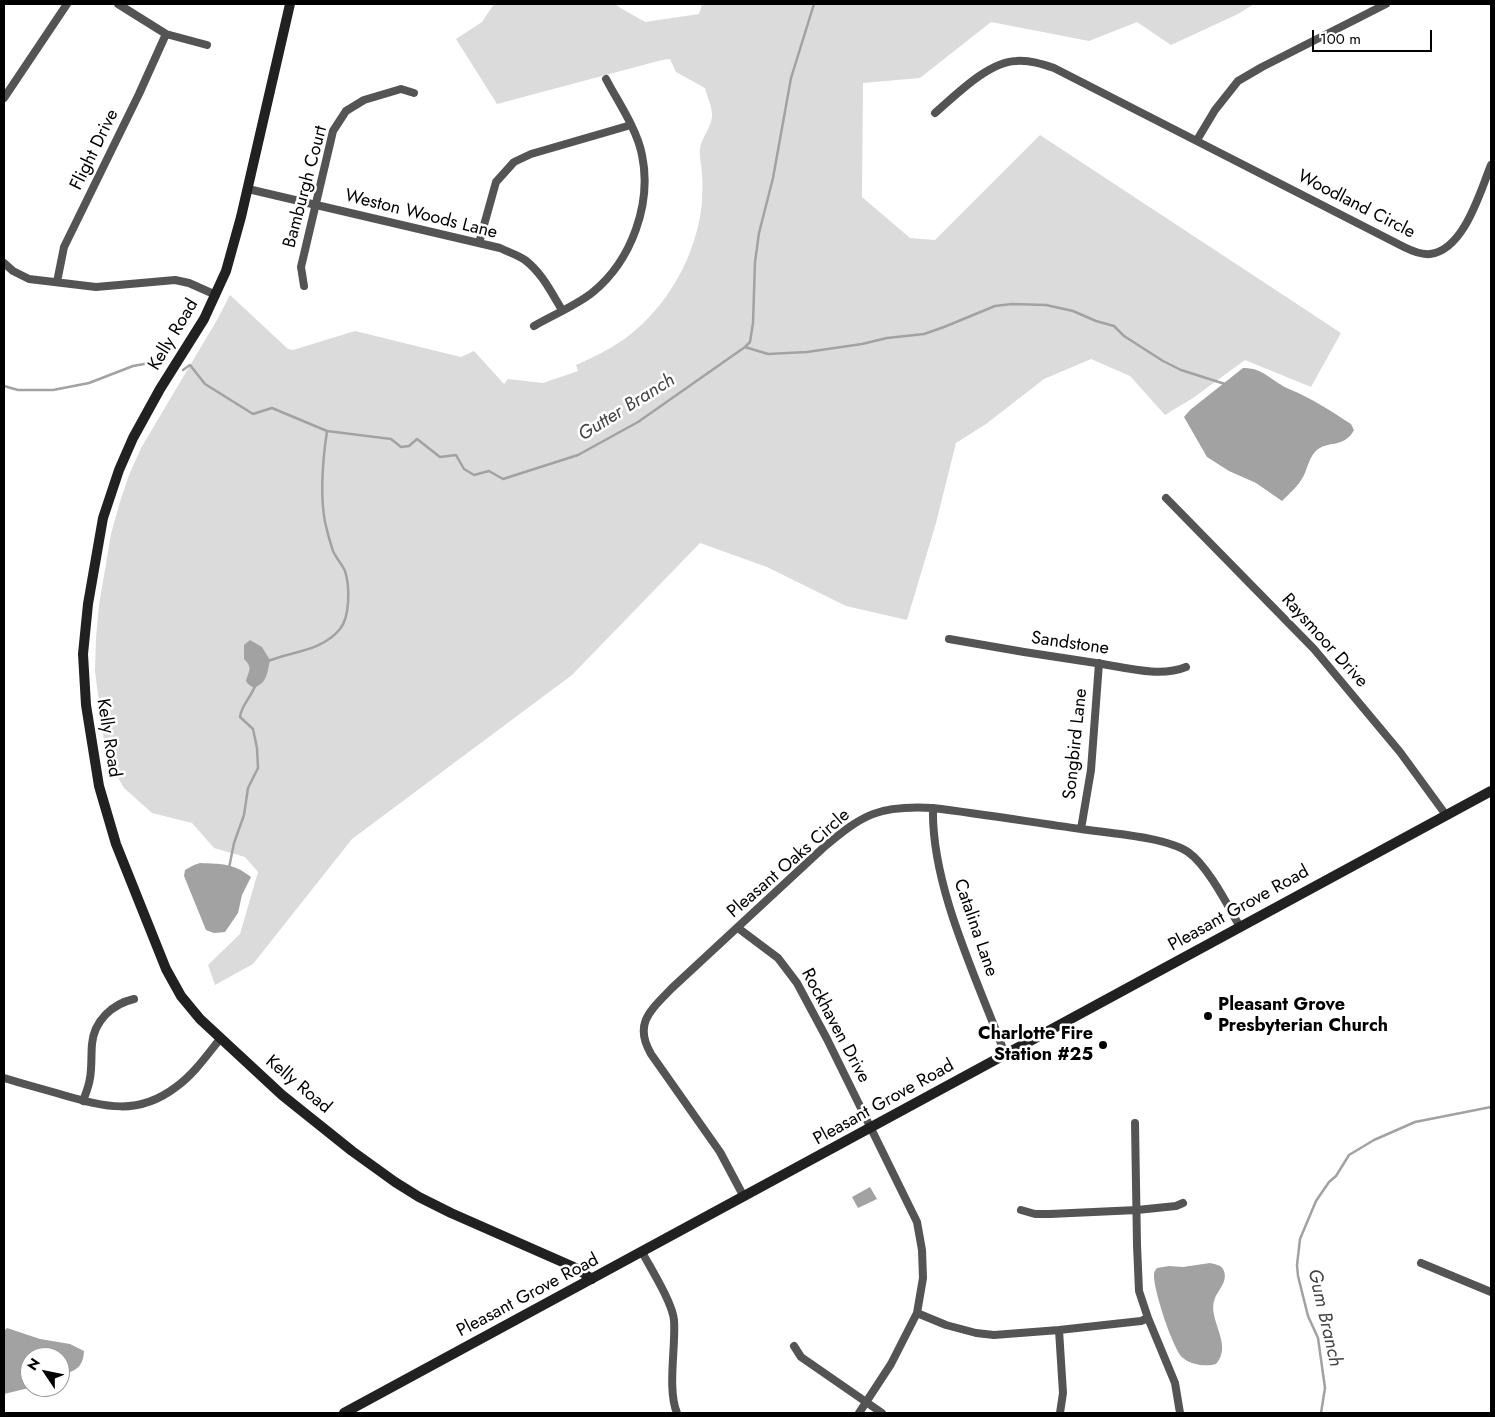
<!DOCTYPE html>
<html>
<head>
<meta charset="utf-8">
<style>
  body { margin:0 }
  #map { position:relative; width:1495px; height:1417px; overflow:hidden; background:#fff; font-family:Jost,sans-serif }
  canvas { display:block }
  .frame { position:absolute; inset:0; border:5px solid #000; pointer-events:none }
  .north { position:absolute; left:20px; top:1347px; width:50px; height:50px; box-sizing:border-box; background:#fff; border:1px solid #999; border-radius:50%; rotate:304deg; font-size:14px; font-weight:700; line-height:20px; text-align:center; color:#000 }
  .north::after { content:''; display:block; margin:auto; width:18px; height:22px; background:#000; clip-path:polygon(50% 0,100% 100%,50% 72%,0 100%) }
  .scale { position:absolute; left:1312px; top:30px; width:120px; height:22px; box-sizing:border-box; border:2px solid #000; border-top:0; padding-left:6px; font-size:15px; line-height:18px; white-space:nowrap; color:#000; -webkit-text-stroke:4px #fff; paint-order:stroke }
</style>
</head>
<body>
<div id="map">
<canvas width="1495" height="1417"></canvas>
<div class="frame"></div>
<div class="north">N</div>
<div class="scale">100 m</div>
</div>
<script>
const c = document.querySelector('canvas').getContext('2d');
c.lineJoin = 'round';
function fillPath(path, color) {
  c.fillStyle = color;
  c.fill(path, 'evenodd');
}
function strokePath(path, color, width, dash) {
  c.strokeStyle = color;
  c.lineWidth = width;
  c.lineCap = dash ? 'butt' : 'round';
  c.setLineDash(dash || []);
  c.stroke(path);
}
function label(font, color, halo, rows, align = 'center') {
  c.font = font + ' Jost,sans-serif';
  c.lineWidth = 5;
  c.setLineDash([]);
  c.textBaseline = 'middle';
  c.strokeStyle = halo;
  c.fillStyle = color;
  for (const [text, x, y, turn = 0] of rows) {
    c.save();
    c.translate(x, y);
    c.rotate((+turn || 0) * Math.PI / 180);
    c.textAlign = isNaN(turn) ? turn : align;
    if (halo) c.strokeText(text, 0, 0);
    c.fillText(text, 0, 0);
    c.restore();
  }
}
fillPath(new Path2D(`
  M494,4H617V6L645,22L699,14L702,4H1254L1238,14L1171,45L1137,22L1089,41L991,22L920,78L863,83L862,197L910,238L935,240L1040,135L1341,333L1311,387L1245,360L1193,398L1165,415L1130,376L1091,359L1044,379L986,424L956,443L936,523L907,620L846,606L767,567L700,543L572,675L352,839L253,964L215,985L208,965L240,934L258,872L245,857L214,848L192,823L152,813L124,788L106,757L95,671L96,638L99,605L111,534L119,505L129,475L141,448L217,320L230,295L288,349L293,350L355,331L461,357L474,351L504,384L508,379L543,383L578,371L576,365C592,358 608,350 623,340C667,309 697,255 702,202C702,193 703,184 702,175C702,167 699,157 700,149C701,138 711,128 712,117C713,109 707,96 705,88L676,72L670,59L662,60L497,104L456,39L482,22Z`), '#dbdbdb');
fillPath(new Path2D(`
  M1243,368C1262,367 1273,382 1289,389C1311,398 1331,411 1351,424L1354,430C1343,450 1327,439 1315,452C1309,458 1307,470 1303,477C1298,486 1290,493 1282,501L1256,483L1229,471L1207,457L1184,417L1190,410Z
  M250,640L262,647L270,660C267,673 268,682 254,688L248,684L246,681C249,670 253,668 244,659V645Z
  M200,863C222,864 233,863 251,877L242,895L238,913L225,932L214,933L206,930L184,876L185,870L194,865Z
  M870,1187L877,1199L858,1208L852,1197Z
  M1210,1263C1214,1264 1221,1265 1223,1269C1229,1280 1219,1289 1215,1298C1206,1319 1234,1344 1216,1364C1207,1367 1191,1365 1183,1358C1173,1350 1153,1288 1154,1275C1154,1271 1155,1271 1157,1268L1169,1266L1183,1267Z
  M7,1328L40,1339L70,1344L84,1351C83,1369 75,1370 60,1376V1357H30V1387H33L4,1394V1331Z`), '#a2a2a2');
strokePath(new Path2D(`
  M745,347L768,354L807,352L862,344L887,338L924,334L944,327L995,306L1012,304L1046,305L1073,311L1096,321L1114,326L1124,336L1163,361L1181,370L1225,384
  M183,370L190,365L205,384L253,414L272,408L327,431L391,439L401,447L409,446L417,439L440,457L456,455L464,469L474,475L489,471L503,479L578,455L638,422L745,347L750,342L753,323L755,262L759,233L773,178L791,78L814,4
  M4,386L18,390H53L89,383L133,366L166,360
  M268,661C293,651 322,651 340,629C350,617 350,586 345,571C342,564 336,558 333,551C330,542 327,531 325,522C320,495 323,458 327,431
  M229,868L234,843L244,815L248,788L258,768L257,748L253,729L240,717C241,706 251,697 255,686
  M1321,1413L1325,1388L1318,1338L1308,1316L1298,1276L1297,1265L1300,1239L1316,1201L1329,1182L1336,1176L1349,1155L1374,1140L1415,1122L1491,1107`), '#a2a2a2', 2.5);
strokePath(new Path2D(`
  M118,4L166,34L207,45
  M4,98L67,4
  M935,113C956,95 988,62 1016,61C1030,60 1042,64 1054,68L1404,247C1412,251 1421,255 1430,254C1464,250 1480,192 1491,165
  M1197,140L1215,110L1238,81L1262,67L1386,4
  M248,189L500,248C508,252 518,255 525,260C542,273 551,292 562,310
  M479,243L496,182L514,162L531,154L631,125
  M4,263L13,271L29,279L96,287L175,280L189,283L216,295
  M57,282L64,247L139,94L166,34
  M304,286L301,267L333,131L346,111L364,100L401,89L414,93
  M534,326C551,316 579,304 593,292C632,260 652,203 642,155C637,129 618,102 606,79
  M1166,498L1314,649L1400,752L1446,815
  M949,639C998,648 1047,656 1096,663C1124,667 1159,678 1186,667
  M933,808C931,887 978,981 1005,1054
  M1081,829L1091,770L1099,663
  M738,928L778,958L797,983L827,1039L917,1222L922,1250L923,1278L917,1313L891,1364L859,1413
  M4,1078C23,1084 43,1089 63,1095C105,1107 138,1116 176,1087C194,1074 207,1055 220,1039
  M83,1101C86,1093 89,1086 90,1078C92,1067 91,1055 92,1044C94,1021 112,1004 134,999
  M1135,1123L1137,1245L1139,1291L1148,1318L1175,1383L1180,1413
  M744,1197L720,1152L651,1054C633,1023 651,1010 672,988L823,848C863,814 879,805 933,808C982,814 1031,822 1081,829C1108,833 1167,837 1188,852C1208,866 1228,906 1240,927
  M1021,1210L1035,1214H1050L1137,1210L1176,1206L1183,1203
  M642,1252C651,1269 672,1302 674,1320C676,1347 667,1389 677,1413
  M1421,1263L1491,1292
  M917,1313L946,1325L976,1333L994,1335L1059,1330L1141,1321L1148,1318
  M1059,1330L1063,1393L1060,1413
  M794,1346L801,1357L882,1413`), '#545454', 8);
strokePath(new Path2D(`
  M290,4L241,217L226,271L204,319L160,389L133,438L119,470L103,518L88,604L83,654L86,705L99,786L116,844L166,969L181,996L200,1019L282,1095L352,1151L395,1182L419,1197L451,1213L576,1268L592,1279
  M344,1413L1491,791`), '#212121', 10);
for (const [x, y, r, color] of [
  [1208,1016,5,"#000"],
  [1103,1045,5,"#000"]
]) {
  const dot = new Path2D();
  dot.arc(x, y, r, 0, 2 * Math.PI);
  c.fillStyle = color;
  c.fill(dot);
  strokePath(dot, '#fff', 2);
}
label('18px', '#000', '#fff', [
  ["Flight Drive",95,150,-64],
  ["Bamburgh Court",306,187,-75],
  ["Woodland Circle",1356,205,27],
  ["Weston Woods Lane",421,215,14],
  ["Kelly Road",174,335,-59],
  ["Raysmoor Drive",1324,641,48],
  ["Sandstone",1070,644,8],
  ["Kelly Road",108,738,81],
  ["Songbird Lane",1076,744,-84],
  ["Pleasant Oaks Circle",789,864,-41],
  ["Pleasant Grove Road",1239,909,-29],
  ["Catalina Lane",975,928,71],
  ["Rockhaven Drive",835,1026,62],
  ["Kelly Road",298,1085,40],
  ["Pleasant Grove Road",884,1103,-29],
  ["Pleasant Grove Road",528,1296,-28]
]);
label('bold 18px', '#000', '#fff', [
  ["Pleasant Grove",1218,1006],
  ["Presbyterian Church",1218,1027],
  ["Charlotte Fire",1093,1035,"right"],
  ["Station #25",1093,1056,"right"]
], 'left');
label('italic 19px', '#434343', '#fff', [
  ["Gutter Branch",627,408,-32],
  ["Gum Branch",1324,1318,77]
]);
</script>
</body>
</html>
